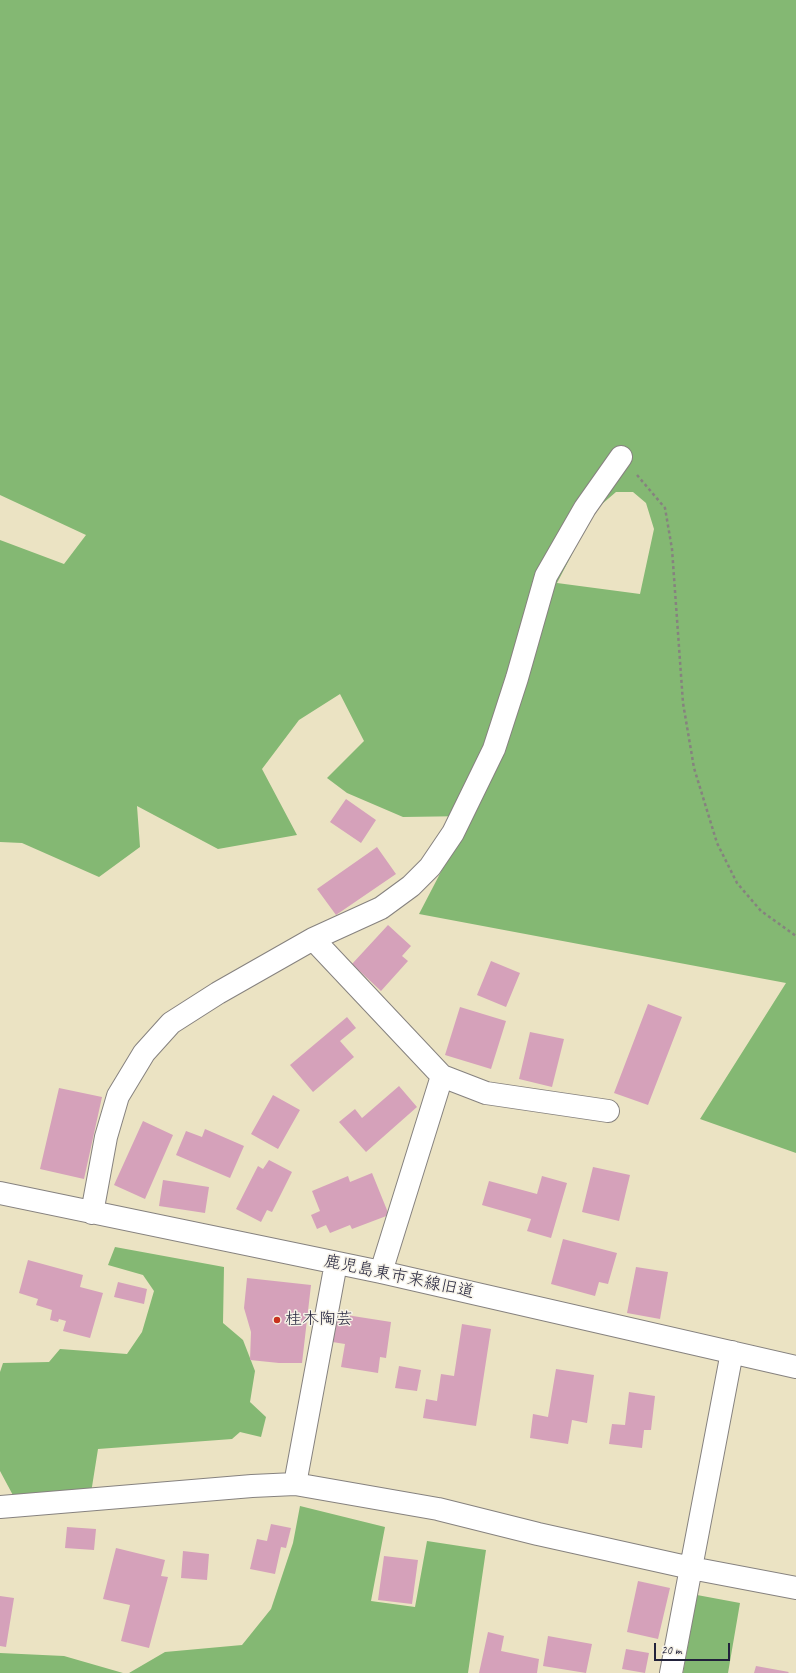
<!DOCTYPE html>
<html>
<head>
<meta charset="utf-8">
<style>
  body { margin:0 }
  #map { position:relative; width:796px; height:1673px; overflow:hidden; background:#ebe3c3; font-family:Caveat,sans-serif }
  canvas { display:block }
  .scale { position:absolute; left:654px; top:1643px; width:76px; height:18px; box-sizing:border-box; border:2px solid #22223b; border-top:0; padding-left:5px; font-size:12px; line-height:14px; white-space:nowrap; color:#22223b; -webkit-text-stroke:3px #f7f3e8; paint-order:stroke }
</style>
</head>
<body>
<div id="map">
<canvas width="796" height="1673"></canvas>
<div class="scale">20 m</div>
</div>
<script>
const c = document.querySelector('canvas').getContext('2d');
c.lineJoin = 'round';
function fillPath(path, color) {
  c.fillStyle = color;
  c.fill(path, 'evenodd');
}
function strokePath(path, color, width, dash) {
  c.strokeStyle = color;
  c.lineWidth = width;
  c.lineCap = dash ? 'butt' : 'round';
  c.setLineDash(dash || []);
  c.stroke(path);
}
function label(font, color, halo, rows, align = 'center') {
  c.font = font + ' Caveat,"Klee One",sans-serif';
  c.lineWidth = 3;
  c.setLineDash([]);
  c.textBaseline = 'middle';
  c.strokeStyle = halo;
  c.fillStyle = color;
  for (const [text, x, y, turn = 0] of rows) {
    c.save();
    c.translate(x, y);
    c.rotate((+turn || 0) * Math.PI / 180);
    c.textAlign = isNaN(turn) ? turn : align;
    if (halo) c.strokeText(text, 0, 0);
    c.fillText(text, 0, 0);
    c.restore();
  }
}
fillPath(new Path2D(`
  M0,0H796V1153L700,1119L786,983L419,914L470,816L403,817L347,793L327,778L364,741L340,694L299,720L262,769L297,835L218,849L137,806L140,847L99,877L22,843L0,842V540L64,564L86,535L0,495ZM616,492H633L646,503L654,529L640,594L557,583L595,510Z
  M115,1247L224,1267L223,1323L243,1340L255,1371L250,1402L266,1417L261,1437L240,1432L232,1439L98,1449L91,1493L15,1499L0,1471V1372L3,1363L49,1362L60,1349L127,1354L142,1332L154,1291L143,1275L108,1265Z
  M300,1506L385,1527L371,1601L415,1607L427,1541L486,1550L468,1673H129L165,1652L242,1645L271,1609L293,1543Z
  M697,1595L740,1603L728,1673H683Z
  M0,1653L64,1656L123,1673H0Z`), '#84b873');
fillPath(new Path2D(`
  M346,799L376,820L361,843L330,822Z
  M377,847L396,874L336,915L317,889Z
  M388,925L411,946L402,956L408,961L381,991L352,964Z
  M491,961L520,973L506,1007L477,995Z
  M648,1004L682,1017L648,1105L614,1093Z
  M460,1007L506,1021L491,1069L445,1055Z
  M347,1017L356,1028L340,1041L354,1057L313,1092L290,1065Z
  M530,1032L564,1039L552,1087L519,1079Z
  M399,1086L417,1107L366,1152L339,1122L355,1109L362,1118Z
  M59,1088L102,1097L84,1179L40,1169Z
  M273,1095L300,1110L278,1149L251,1134Z
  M143,1121L173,1135L145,1199L114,1185Z
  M205,1129L244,1146L230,1178L176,1155L186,1131L202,1137Z
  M269,1160L292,1172L272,1212L267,1210L261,1222L236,1209L258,1166L263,1169Z
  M593,1167L630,1175L619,1221L582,1212Z
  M372,1173L389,1215L352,1229L350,1225L330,1233L326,1225L317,1229L311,1215L320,1211L312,1191L348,1176L350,1182Z
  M542,1176L567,1183L551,1238L527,1231L531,1219L482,1205L489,1181L537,1194Z
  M163,1180L209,1187L205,1213L159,1206Z
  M563,1239L617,1253L608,1284L599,1282L595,1296L551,1284Z
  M28,1260L83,1275L80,1287L103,1293L90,1338L63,1331L66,1321L59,1319L58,1322L50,1320L52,1310L36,1305L38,1299L19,1293Z
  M636,1267L668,1272L660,1319L627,1313Z
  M247,1278L311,1285L302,1363H279L250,1360L251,1332L244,1308Z
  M118,1282L147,1289L144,1304L114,1297Z
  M340,1314L391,1322L386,1358L380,1357L378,1373L341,1367L345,1344L326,1341L329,1319L339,1320Z
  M462,1324L491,1329L476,1426L423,1418L426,1399L437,1401L441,1374L454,1376Z
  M399,1366L421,1370L417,1391L395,1388Z
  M556,1369L594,1375L587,1423L572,1420L568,1444L530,1438L533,1414L548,1417Z
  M629,1392L655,1396L651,1430H644L642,1448L609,1444L612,1424L625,1425Z
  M271,1524L291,1528L286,1548L281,1547L275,1574L250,1569L257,1539L267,1541Z
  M67,1527L96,1529L94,1550L65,1548Z
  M116,1548L165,1560L161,1576L168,1577L149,1648L121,1641L130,1605L103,1599Z
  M183,1551L209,1554L207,1580L181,1578Z
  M384,1556L418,1560L412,1604L378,1600Z
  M638,1581L670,1588L658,1639L627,1632Z
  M0,1596L14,1598L6,1647L0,1646Z
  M488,1632L504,1636L501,1651L539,1659L537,1673H479Z
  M548,1636L592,1644L586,1673L543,1666Z
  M626,1649L649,1653L645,1673L622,1669Z
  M756,1666L789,1672L788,1673H754Z`), '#d5a1ba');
const street = new Path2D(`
  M313,939L442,1076L486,1093L608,1111
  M0,1193L381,1272L796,1367
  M92,1213L106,1137L118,1096L144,1053L171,1023L218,993L313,939L381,908L411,886L430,867L453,833L494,749L517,678L546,576L585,508L621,457
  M381,1272L442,1076
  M295,1484L336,1263
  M0,1507L252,1486L295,1484L438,1509L538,1534L691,1568L796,1588
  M671,1673L732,1352`);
strokePath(street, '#86827f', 24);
strokePath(new Path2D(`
  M637,475L665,508L672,549L683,703L694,768L717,843L737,883L761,911L796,936`), '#86827f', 2.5, [3, 3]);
strokePath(street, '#fff', 22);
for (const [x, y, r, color] of [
  [277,1320,4,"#c8321e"]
]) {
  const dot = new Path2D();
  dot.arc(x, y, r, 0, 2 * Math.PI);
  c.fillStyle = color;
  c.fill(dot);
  strokePath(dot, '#f7f3e8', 1.5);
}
label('17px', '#22223b', '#f7f3e8', [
  ["鹿児島東市来線旧道",399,1277,12]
]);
label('17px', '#22223b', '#f7f3e8', [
  ["桂木陶芸",285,1320]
], 'left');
</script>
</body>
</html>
